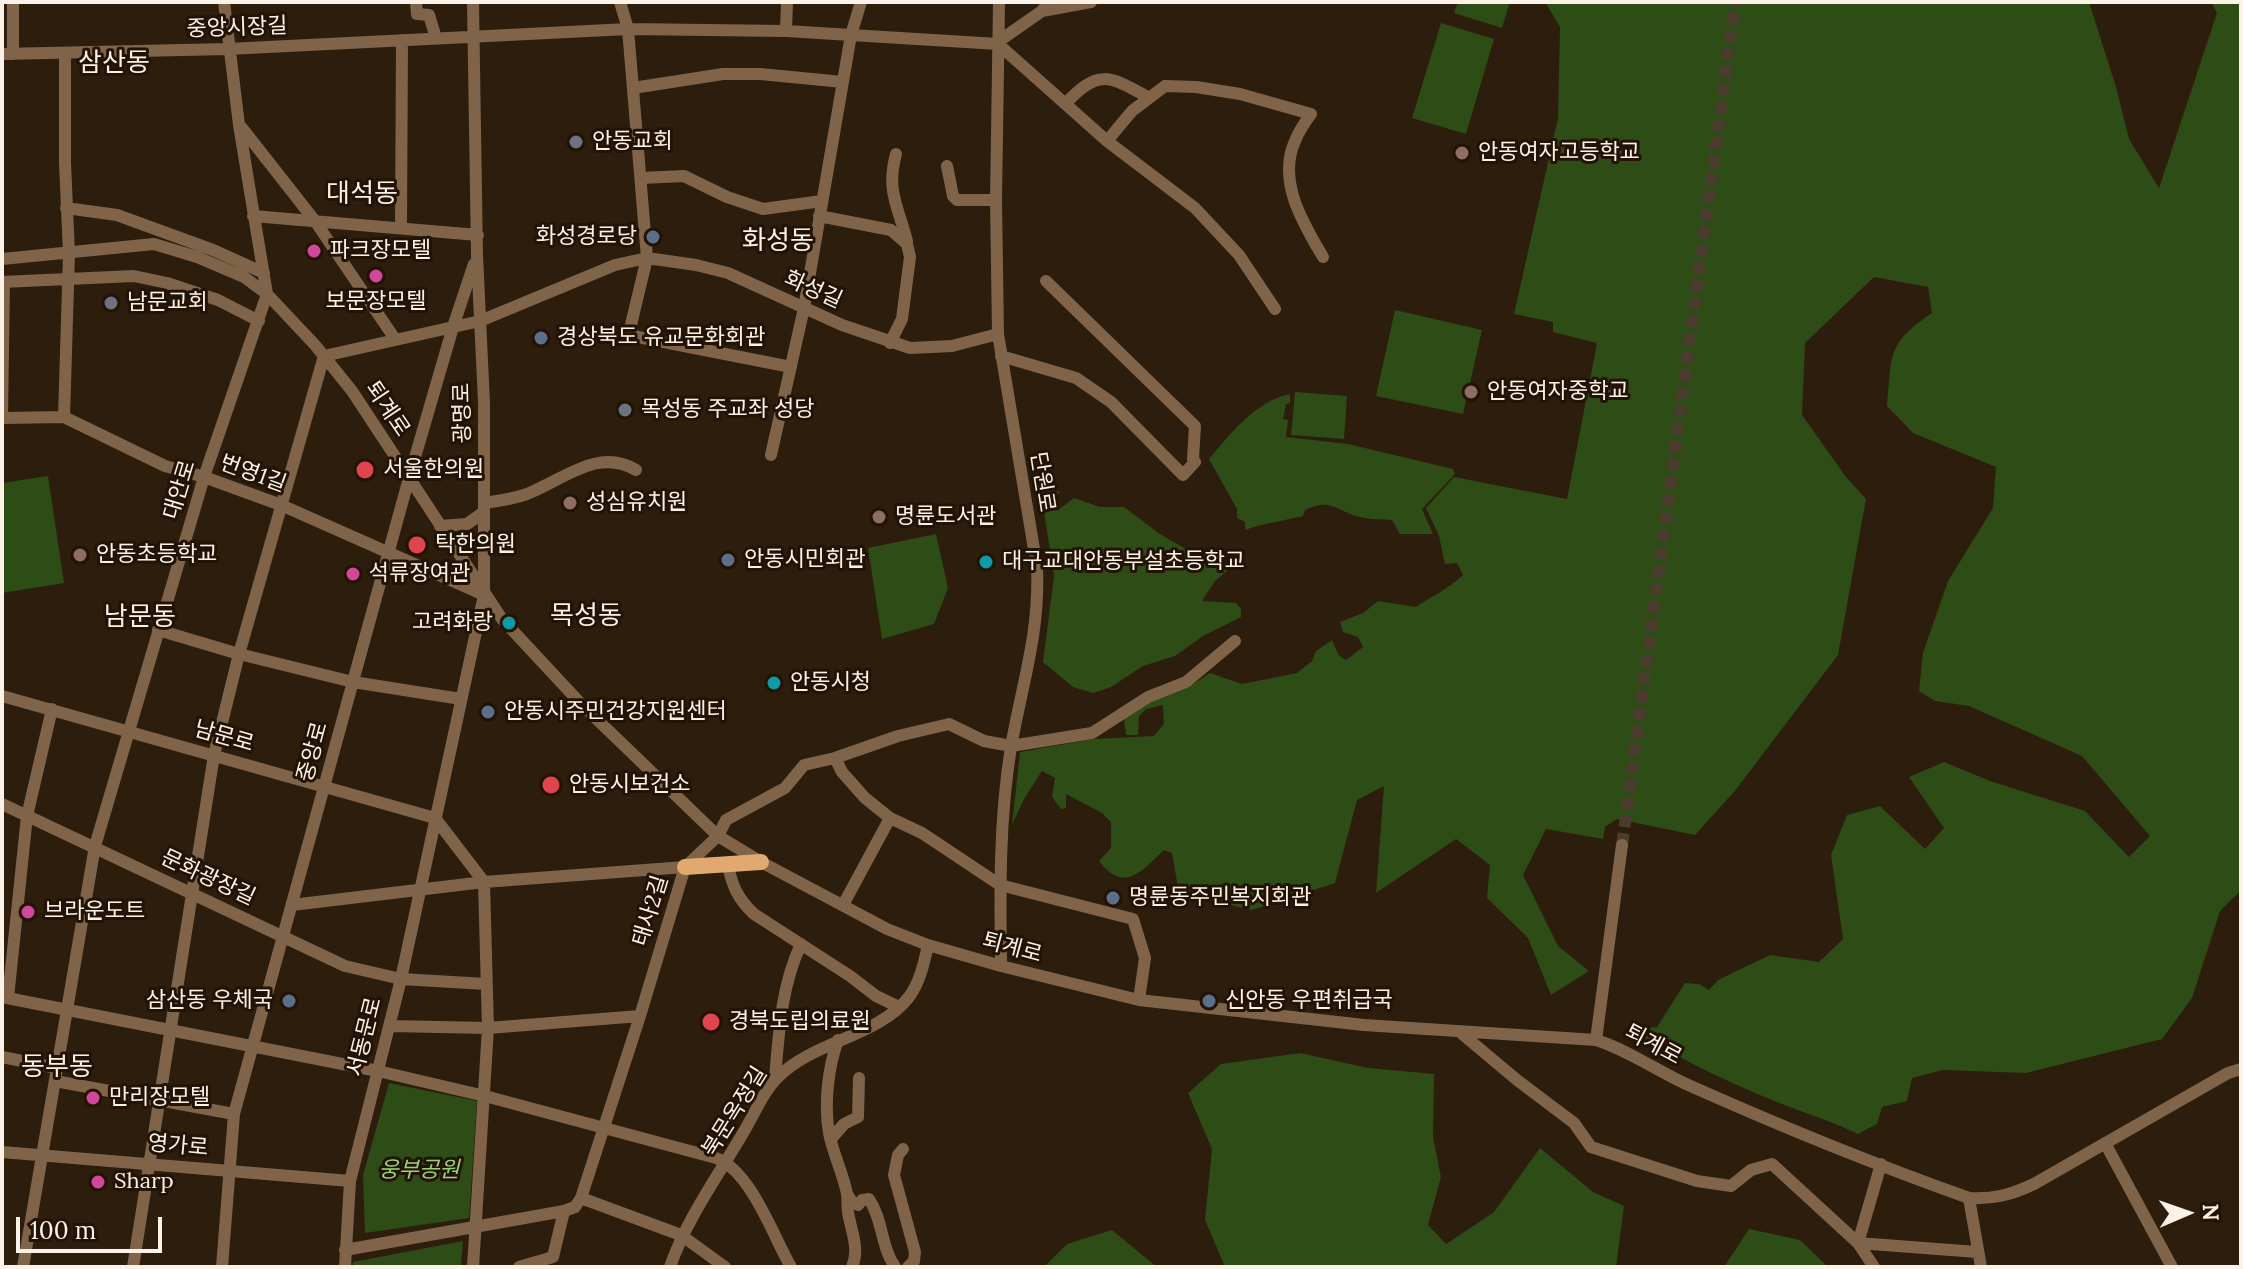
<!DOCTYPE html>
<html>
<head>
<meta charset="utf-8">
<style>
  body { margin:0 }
  #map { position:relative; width:2243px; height:1269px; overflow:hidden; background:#2c1d0c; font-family:Lora,serif }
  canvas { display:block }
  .frame { position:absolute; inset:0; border:4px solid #fdf2e8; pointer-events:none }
  .north { position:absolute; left:2147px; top:1173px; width:80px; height:80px; -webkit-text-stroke:6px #221304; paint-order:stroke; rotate:88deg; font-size:22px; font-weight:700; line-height:32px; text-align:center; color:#fdf2e8 }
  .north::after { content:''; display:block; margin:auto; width:28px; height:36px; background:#fdf2e8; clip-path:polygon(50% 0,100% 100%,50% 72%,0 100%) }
  .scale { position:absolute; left:16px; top:1217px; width:146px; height:36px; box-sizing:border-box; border:4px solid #fdf2e8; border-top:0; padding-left:10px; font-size:24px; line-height:28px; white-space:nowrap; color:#fdf2e8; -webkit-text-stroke:6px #221304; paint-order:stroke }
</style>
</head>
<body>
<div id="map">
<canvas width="2243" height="1269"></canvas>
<div class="frame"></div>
<div class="north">N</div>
<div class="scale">100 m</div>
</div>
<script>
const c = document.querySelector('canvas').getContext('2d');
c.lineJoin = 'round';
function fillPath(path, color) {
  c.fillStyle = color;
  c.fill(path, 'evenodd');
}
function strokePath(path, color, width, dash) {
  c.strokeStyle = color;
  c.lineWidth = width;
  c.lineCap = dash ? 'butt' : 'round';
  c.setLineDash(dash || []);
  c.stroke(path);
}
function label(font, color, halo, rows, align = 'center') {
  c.font = font + ' Lora,"Noto Sans KR",serif';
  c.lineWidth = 6;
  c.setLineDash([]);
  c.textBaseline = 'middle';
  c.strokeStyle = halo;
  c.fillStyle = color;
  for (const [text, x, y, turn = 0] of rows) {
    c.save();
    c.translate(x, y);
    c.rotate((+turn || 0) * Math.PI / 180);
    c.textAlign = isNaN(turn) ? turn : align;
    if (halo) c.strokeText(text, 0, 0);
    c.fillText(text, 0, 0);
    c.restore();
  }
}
fillPath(new Path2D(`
  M1458,2H1510L1502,28L1454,13Z
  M1545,2H2089L2116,87L2129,139L2159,188L2217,13L2211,2H2241V890L2220,911L2192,998L2162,1039L2026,1073L1943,1070L1912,1078L1907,1101L1882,1107L1877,1124L1858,1134C1831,1121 1804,1113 1777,1102C1728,1083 1678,1057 1632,1031L1639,1024L1649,1028L1657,1027L1685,983L1699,984L1709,990L1718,980L1770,955L1819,962L1843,939L1831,855L1847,815L1880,806L1925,849L1944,828L1909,777L1944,762L1990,781L2085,811L2129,857L2150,836L2082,756L1969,706L1935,701L1919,691L1923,653L1948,581L1993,508L1996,467L1913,433L1887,406C1892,355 1886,344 1932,313L1928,287L1874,277L1805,343L1802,415L1846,477L1866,499L1838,655L1734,792L1695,835L1617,819L1605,827L1603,839L1546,829L1523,875L1558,946L1589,971L1551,995L1528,938L1487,898L1490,865L1456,839L1376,893L1384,786L1357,800L1335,883L1252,910L1179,893L1172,853L1164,850C1142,871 1124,894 1099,861L1111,848V822L1102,813L1066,794V808L1061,809L1052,797L1055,778L1042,771L1024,799L1012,825L1020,752L1094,739L1154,736L1164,724L1163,705L1146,709L1139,716L1138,735H1126L1124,719L1148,701L1193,684L1210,673L1242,684L1297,673L1312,661L1316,651L1332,640L1339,656L1346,660L1363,647L1358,637L1343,632L1340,622L1363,613L1378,601L1416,607C1432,596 1448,589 1463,575L1457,563L1445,564L1439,536L1426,508L1454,477L1567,499L1597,343L1553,332V322L1514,314L1558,118L1560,27Z
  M1441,23L1494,39L1466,134L1412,118Z
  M1395,310L1482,330L1463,414L1376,396Z
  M1295,392L1347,396L1344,439L1291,435Z
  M1290,394V403L1286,404L1283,419L1288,420L1286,437L1348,444L1453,469L1455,474L1422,509L1433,534H1400L1392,520C1382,519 1370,520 1360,517C1337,512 1332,497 1305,510L1303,516C1283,521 1265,523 1245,530V522L1237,518V509L1209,459C1231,433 1256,401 1290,394Z
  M1038,473L1050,489L1060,492L1051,502L1057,511L1074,498L1100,507H1124L1160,534L1191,552L1227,564V571L1215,581L1202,601L1236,603L1241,609V617L1203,636L1175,656L1143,666L1111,687L1093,693L1073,687L1043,662L1054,576Z
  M48,476L64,583L2,593V483Z
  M936,534L948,588L934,624L882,639L868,548Z
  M1300,1053L1368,1068L1434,1074L1433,1137L1441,1177L1428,1225L1446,1244L1494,1212L1540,1148L1593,1192L1624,1206L1616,1267H1225L1205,1220L1212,1149L1188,1093L1221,1064Z
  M389,1083L477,1101L469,1218L365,1233L363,1175Z
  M1749,1229L1800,1240L1828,1267H1724Z
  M1112,1230L1157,1267H1044L1067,1244Z
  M463,1241L461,1267H353V1262Z`), '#2e4c16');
strokePath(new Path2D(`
  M1622,845L1735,2`), '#4b3d2d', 12, [12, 6]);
strokePath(new Path2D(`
  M416,2L417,14L429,15L436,38
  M620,2L628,29L647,258L629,333L638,337L791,367
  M999,2L996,200L998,334L1037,567C1040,633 1022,684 1011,747C999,820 1000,893 1001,966
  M1042,11L1091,2
  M786,31L787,2
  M999,41L1042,11L1049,2
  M2,54L228,49L628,29L786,31L998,44L1107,141L1195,208L1239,255L1275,309
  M13,54V2
  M633,88L723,74H760L843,82
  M1065,104C1098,69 1108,75 1148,97
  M242,128L315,221L395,339
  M1107,141L1132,111L1165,86L1196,87L1240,94L1311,114C1305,122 1299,131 1295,141C1277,181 1303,223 1323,257
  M896,154C886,191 898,206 907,241
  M947,166L953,196L957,200H996
  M641,178L684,176L727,197L763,209L822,201
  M66,208L117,215L213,250L264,273
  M253,216L478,235
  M819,216L891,230L907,244L910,257L902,319L890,343
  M401,228L402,40
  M2,259L154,244L197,257L244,277L267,294L315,345L352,391L502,619L582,705L718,836L761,862L887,929L928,945L1001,966L1139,1000L1364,1025L1596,1040C1631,1051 1661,1074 1695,1088C1785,1128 1876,1165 1969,1198C1994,1199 2011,1195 2034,1184L2228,1073L2241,1069
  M2,282L134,276L167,283L218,300L259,321
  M1001,356L1076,378L1111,402L1183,475L1195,462L1193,459L1195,426L1046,281
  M64,417L69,254L65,162V53
  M2,418L64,417L165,466L204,477L281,505L482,594
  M2,418L4,282
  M771,455L804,308L851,35L861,2
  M484,503C499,501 513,499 527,494C563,480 598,447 636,470
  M440,526L467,524L484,512
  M158,630L239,654L353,682L461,699
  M2,696L435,818
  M835,758L842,772L865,798L890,818L922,833L1000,885L1133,919L1145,958L1139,1000
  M2,804L345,966L401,979L486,984
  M435,818L484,882
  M728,865C732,886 738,899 754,914L850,976L876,996L899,1007
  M292,905L484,882L685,867
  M843,905L890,818
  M2,997L378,1071L485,1096L716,1158C751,1171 773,1236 791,1267
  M8,998L27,816L52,709
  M389,1026L488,1028L640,1016
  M1461,1033L1517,1080L1574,1123L1591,1147L1697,1181L1731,1186L1751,1170L1772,1164L1858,1243L1874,1267
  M838,1040C828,1067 824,1105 829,1133C833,1154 843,1173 847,1194C848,1200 847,1206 848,1212C851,1231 860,1249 852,1267
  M1596,1040L1622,845
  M2,1057L57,1068
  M775,1078C779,1032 781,987 801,944
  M55,1081L234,1114
  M831,1139L844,1124L858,1117L859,1078
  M2105,1143L2172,1267
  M903,1149L898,1155L894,1175L915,1252L914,1261L908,1267
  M2,1152L350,1181
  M847,1194L852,1202L858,1205L862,1200L869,1199C883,1220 881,1247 895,1267
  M581,1198L681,1235L725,1267
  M1969,1198L1981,1267
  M1858,1243L1977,1252
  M1858,1243L1881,1164
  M345,1250L564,1211L575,1207L581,1198L640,1016L685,867L718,836L726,820L785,788L804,765L835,758L898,736L949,724L984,741L1011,746L1092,733L1148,697L1186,682L1235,641
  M23,1267L95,846L204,477L267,294L239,125L224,2
  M133,1267L214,755L239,654L324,356L480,321L615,265L647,258L696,265L728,273L842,325L910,348L952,346L998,334
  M222,1267L234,1114L409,478L453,327L474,264
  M345,1267L350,1181L401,979L484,595V403L477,255L473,2
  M473,1267L488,1028L484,882
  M519,1267L553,1257L564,1211
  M670,1267C686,1220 718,1176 743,1133C754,1115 764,1090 779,1076C815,1041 879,1036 909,997C920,982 924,963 928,945`), '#7f6449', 12);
strokePath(new Path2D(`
  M685,867L761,862`), '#e1a86f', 16);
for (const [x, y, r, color] of [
  [576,142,8,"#6b7280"],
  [1462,153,8,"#8d6e63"],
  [653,237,8,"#5c6f8a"],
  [314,251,8,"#d1479c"],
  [376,276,8,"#d1479c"],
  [111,303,8,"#6b7280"],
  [541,338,8,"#5c6f8a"],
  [1471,392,8,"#8d6e63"],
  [625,410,8,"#6b7280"],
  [365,470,10,"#e0444e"],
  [570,503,8,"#8d6e63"],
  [879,517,8,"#8d6e63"],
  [417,545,10,"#e0444e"],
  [80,555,8,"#8d6e63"],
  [728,560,8,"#5c6f8a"],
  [986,562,8,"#0f9aa8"],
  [353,574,8,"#d1479c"],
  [509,623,8,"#0f9aa8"],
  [774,683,8,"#0f9aa8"],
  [488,712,8,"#5c6f8a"],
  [551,785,10,"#e0444e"],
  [1113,898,8,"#5c6f8a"],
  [28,912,8,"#d1479c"],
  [289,1001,8,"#5c6f8a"],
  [1209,1001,8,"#5c6f8a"],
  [711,1022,10,"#e0444e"],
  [93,1098,8,"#d1479c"],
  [98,1182,8,"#d1479c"]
]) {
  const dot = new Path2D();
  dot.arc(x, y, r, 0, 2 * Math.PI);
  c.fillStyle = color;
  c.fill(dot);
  strokePath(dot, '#221304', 3);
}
label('22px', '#fdf2e8', '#221304', [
  ["중앙시장길",237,28,-2],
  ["화성길",813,290,24],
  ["퇴계로",387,409,56],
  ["광명로",463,413,-91],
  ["번영1길",253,474,20],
  ["단원로",1042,482,81],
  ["대안로",180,490,-73],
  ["남문로",224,737,16],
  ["중앙로",313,752,-75],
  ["문화광장길",208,878,25],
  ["태사2길",651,911,-73],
  ["퇴계로",1012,948,15],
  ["서동문로",365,1037,-76],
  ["퇴계로",1653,1045,28],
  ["북문옥정길",735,1112,-58],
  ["영가로",178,1146,5]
]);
label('22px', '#fdf2e8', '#221304', [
  ["안동교회",592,142],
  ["안동여자고등학교",1478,153],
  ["화성경로당",637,237,"right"],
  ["파크장모텔",330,251],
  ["보문장모텔",376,302,"center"],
  ["남문교회",127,303],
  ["경상북도 유교문화회관",557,338],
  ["안동여자중학교",1487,392],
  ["목성동 주교좌 성당",641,410],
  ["서울한의원",383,470],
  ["성심유치원",586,503],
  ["명륜도서관",895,517],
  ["탁한의원",435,545],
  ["안동초등학교",96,555],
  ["안동시민회관",744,560],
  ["대구교대안동부설초등학교",1002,562],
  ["석류장여관",369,574],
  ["고려화랑",493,623,"right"],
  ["안동시청",790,683],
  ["안동시주민건강지원센터",504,712],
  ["안동시보건소",569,785],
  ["명륜동주민복지회관",1129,898],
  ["브라운도트",44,912],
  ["삼산동 우체국",273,1001,"right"],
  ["신안동 우편취급국",1225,1001],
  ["경북도립의료원",729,1022],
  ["만리장모텔",109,1098],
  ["Sharp",114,1182]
], 'left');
label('italic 22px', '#99d570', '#221304', [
  ["웅부공원",419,1171]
]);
label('26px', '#fdf2e8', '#221304', [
  ["삼산동",114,64],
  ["대석동",362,195],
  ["화성동",778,242],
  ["목성동",586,617],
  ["남문동",140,618],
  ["동부동",57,1068]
]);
</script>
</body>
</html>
